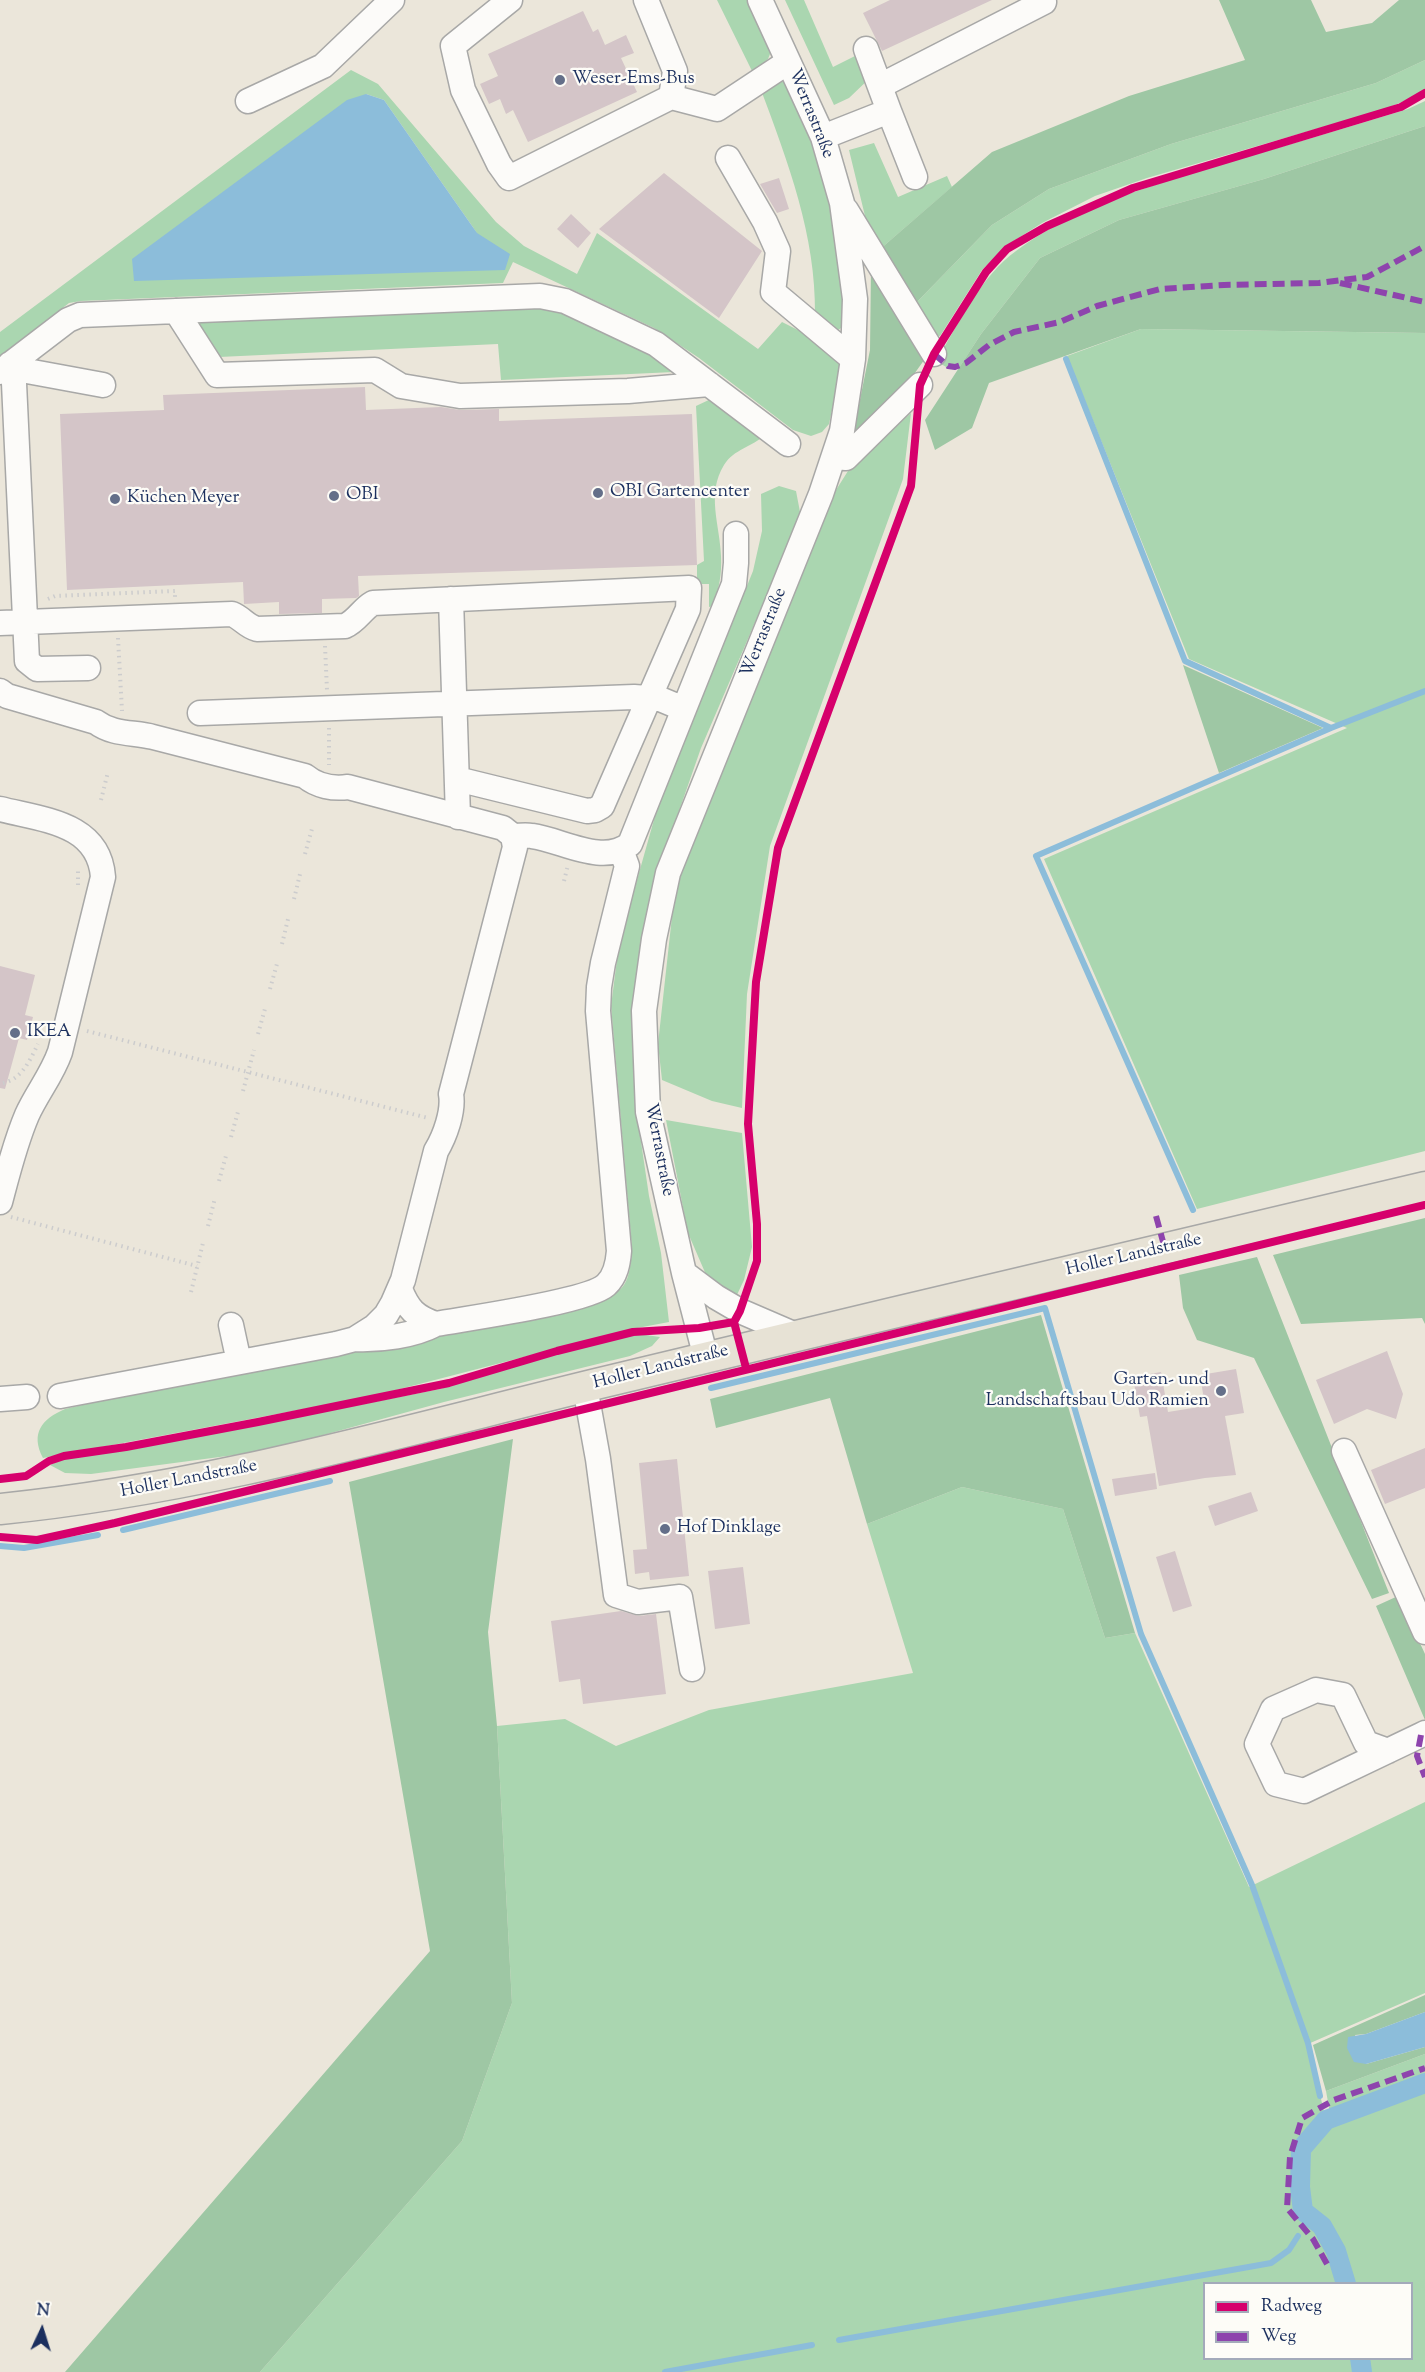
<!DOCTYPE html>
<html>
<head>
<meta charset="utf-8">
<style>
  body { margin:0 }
  #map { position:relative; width:1425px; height:2372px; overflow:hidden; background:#ebe6da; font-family:"Sorts Mill Goudy",serif }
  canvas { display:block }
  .legend { position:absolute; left:1203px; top:2282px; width:210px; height:78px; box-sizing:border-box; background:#fdfcf7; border:2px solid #a3aaba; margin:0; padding:8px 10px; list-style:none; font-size:18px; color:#1b2f5e }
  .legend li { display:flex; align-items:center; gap:12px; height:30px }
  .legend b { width:30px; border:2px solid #a3aaba }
  .north { position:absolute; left:12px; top:2300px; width:60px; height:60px; -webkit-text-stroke:4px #fdfcf7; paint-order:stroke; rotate:4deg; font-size:16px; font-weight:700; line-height:24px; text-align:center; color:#1b2f5e }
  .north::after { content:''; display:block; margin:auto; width:21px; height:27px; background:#1b2f5e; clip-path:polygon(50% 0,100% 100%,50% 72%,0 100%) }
</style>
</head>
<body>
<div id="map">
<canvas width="1425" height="2372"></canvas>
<ul class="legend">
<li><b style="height:8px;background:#d6006c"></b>Radweg</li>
<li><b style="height:8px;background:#8e44ad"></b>Weg</li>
</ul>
<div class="north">N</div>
</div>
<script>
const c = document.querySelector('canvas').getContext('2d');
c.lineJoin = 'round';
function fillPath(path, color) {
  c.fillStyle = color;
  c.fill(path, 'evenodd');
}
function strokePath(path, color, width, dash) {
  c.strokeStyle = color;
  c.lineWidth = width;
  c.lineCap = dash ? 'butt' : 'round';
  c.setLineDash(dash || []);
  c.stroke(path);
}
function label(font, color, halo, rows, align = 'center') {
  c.font = font + ' "Sorts Mill Goudy",serif';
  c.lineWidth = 4.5;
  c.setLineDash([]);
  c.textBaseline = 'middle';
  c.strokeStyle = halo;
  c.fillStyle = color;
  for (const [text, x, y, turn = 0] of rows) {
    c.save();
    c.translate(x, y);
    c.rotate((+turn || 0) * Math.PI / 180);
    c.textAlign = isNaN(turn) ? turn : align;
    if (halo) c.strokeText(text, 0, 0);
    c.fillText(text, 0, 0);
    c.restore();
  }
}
fillPath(new Path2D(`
  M717,0H751L772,49L768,59L753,73Z
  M785,0H804L833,67L861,53L871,77L849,98L834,105Z
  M1425,60V90L1416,96L1385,109L1147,178L1095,196L1042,223L1006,246L982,270L940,336L933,335L916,303L992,225L1049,189L1171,144L1376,83Z
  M351,70L378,84L496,222L524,246L577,274L597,233L758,349L782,322L804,333L842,364L829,424L822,432L811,436L793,430L699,358L654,328L513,262L503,283L81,301L69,303L0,357V332ZM366,94L384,100L477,233Z
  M772,82H788L809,129L828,183L844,299L841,328L836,332L815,314C816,236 788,162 761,90Z
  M1425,101V126L1264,179L1119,220L1040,258L981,334L959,368H948L941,364V353C962,317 982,276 1016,251C1073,208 1145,188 1212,167C1277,148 1343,129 1408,109Z
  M874,143L898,197L947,176L952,187L879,250L865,216L849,150Z
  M551,305L648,351L674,372L501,380L498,344L219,357L198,324L203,318Z
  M1141,329L1425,333V1151L1197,1209L1044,859L1347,728L1189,659L1067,356Z
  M713,398L765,435C752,447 734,449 724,465C706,494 720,525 721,556C722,574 719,589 713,606L709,607V584H697V565L704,561L696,406Z
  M911,413L903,479L770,846L747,994L742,1108L712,1101L662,1080L658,1044L675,889L738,722L831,498L853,463Z
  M779,486L796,491L800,512L772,583L701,748L679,811L661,872L635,1076L639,1128L649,1196L661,1253L669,1322L632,1329L373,1396L43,1458C30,1433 42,1419 65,1409L172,1384L593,1303C627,1292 629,1283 632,1249L611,1006L619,944L657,809L753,571L762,531L761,494Z
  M666,1120L742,1133L752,1247L744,1280L735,1299L707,1277L688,1233Z
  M639,1334L660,1337L652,1346L630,1356L444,1402L265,1451L91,1474L65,1473L50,1465L63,1459L134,1449L440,1389L548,1355Z
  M962,1487L1063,1509L1105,1638L1135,1633L1249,1887L1425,1802V1993L1308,2044L1326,2120L1425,2087V2372H260L462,2141L512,2003L497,1726L565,1719L616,1746L709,1710L913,1673L867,1524ZM1204,2284H1412V2358H1204Z
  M1425,2054V2080L1330,2113L1326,2091Z`), '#aad6b0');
fillPath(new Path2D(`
  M1219,0H1311L1326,32L1372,23L1399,0H1425V60L1376,83L1171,144L1049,189L992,225L916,303L879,250L992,152L1129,96L1245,60Z
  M1425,126V333L1141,329L989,383L972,428L935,450L925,420L981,334L1040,258L1119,220L1264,179Z
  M871,266L927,356L902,391L852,439L870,350Z
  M1183,665L1323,728L1219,773Z
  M1425,1218V1324L1422,1318L1301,1324L1273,1255Z
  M1257,1257L1389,1593L1372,1599L1254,1358L1197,1340L1183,1308L1179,1275Z
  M1041,1315L1135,1633L1105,1638L1063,1509L962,1487L867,1524L830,1398L716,1428L710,1399Z
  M513,1439L488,1632L497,1726L512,2003L462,2141L260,2372H65L430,1951L349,1482Z
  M1398,1596L1425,1654V1720L1376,1606Z
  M1425,1995V2012L1366,2034L1355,2035L1366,2064L1425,2047V2054L1326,2091L1313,2045Z`), '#9ec7a4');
fillPath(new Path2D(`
  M366,94L384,100L477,233L510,254L505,270L134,281L132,259L347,100Z
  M1425,2012V2047L1366,2064L1354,2062L1347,2048L1348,2037L1366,2034Z`), '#8cbdda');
strokePath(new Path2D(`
  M1066,359L1185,661L1331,728L1425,691
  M1193,1210L1036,856L1331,728
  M711,1388L1045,1308L1141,1634L1252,1885L1308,2043L1320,2096
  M123,1530L330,1481
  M0,1546L24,1548L98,1535
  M839,2340L1271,2263L1289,2250L1298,2236
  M665,2372L812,2345`), '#8cbdda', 6);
strokePath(new Path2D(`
  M1346,2284L1336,2251L1322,2226L1303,2211L1300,2187L1301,2149L1326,2120L1425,2083
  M1360,2358L1362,2372`), '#8cbdda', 20);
fillPath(new Path2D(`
  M890,0H992L882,51L863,13Z
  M583,11L593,32L598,29L605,45L626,35L634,53L621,58L637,92L528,142L513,110L506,114L500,99L489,104L480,84L498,76L488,54Z
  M664,173L762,251L719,318L599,229Z
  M779,178L789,209L777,213L760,184Z
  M571,214L591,233L578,248L557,229Z
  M365,387L366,410L441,407L460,410L499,409V421L692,414L697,565L358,576L359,596L356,598L322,599V613L279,614V602L244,604L243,582L67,590L60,414L164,410L163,395Z
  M0,966L35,975L25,1015L33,1017L27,1040L19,1038L5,1089L0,1088Z
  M1387,1351L1403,1394L1396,1419L1367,1409L1334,1424L1316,1380Z
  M1236,1369L1244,1413L1225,1416L1236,1475L1205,1478L1159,1486L1147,1416L1140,1417L1133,1377L1161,1372L1168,1412L1205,1406L1200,1375Z
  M1425,1448V1488L1385,1504L1371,1470Z
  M677,1459L689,1576L650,1580L649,1572L635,1574L633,1550L647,1549L639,1463Z
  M1155,1473L1157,1489L1115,1496L1112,1479Z
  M1251,1492L1258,1511L1215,1526L1208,1506Z
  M1175,1551L1192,1606L1173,1612L1156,1557Z
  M743,1567L750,1624L715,1629L708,1571Z
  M621,1611L639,1616L656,1614L666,1694L583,1704L580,1679L559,1682L551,1621Z`), '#d4c5c8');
const minor = new Path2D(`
  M510,0L453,46L463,90L499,164L509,178L671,97L675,71L646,0
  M880,86L1044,2
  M671,97L717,109L788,62
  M248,101L323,66L392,0
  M889,111L915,177
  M823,137L889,111L866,49
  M728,158L765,222L778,251L773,292L853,359
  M846,210L934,354
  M176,311L217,375L375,370L401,386L460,396L628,391L709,384
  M10,364L14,383L27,661L37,669L88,668
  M10,364L27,371L103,385
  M0,372L68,320L80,315L540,296L565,301L656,344L788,444
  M834,457L846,458L920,385
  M451,599L458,817
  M0,623L232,614C242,618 246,626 257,629L345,626C357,621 362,609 373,603L689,588L688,609L602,806L595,810L587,811L457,779
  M0,691L7,696L96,722C113,735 134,732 153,737C204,750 255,763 305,776C317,786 333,789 348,787L503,828L513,836L515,847L451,1094C454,1111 445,1136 436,1151L403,1280L393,1303L386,1315L374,1327L355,1339L336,1344L60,1396
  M200,713L634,697L660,699L684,709
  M0,809C43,820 99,823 103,877L60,1052C52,1075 37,1093 27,1115C15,1143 8,1172 0,1202
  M513,836C519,836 526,835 532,836C562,840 603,866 630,844L734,584L736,563V534
  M684,1273L716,1297L740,1311L798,1336
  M400,1289C408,1309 415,1317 436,1324
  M231,1325L239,1362
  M355,1339C381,1340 413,1336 436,1324C469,1318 587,1302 606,1285C616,1276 618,1263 619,1251L598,1011L599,987L603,963L627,866L621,850
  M706,1358L684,1273L648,1112L644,1011L654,939L668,873L821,494L842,431L853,359L855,299L842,203L823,137L760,0
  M585,1387L598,1459L616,1595L638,1602L680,1597L692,1669
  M0,1399L27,1397
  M1344,1451L1425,1632
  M1388,1751L1366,1743L1343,1695L1316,1690L1273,1709L1257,1744L1276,1784L1304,1791L1421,1735L1425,1733`);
const major = new Path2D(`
  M0,1509C203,1489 399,1432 596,1384C872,1317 1149,1253 1425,1187`);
strokePath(minor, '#a8a8a7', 27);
strokePath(major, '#a8a8a7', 33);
strokePath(new Path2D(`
  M48,599L55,596L175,591V597
  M118,638L122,711
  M325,646L327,690
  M329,728V765
  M101,800L108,772
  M305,854L313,825
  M564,881L568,865
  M78,885V869
  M294,899L301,870
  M282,944L289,915
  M270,989L278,960
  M30,1029L43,1033
  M87,1031L428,1118
  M258,1034L266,1005
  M3,1083C22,1079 30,1060 38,1044
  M243,1091L254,1050
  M231,1137L239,1108
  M219,1181L227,1152
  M11,1217L197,1266
  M208,1226L215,1198
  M191,1292L203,1243`), '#cccccd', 4, [1.5, 4.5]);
strokePath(minor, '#fcfbf9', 24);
strokePath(major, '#e7e2d5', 30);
strokePath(new Path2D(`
  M1340,283L1425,302
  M934,354L948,366L955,367L966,363L989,345L1014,332L1060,322L1097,306L1160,289L1224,285L1319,283L1367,277L1425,246
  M1156,1216L1165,1249
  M1421,1735L1417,1756L1425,1777
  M1327,2264L1313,2239L1287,2208L1290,2157L1302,2118L1334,2100L1425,2068`), '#8e44ad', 6, [12, 6]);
strokePath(new Path2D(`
  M746,1368L734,1322L740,1311L757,1261V1224L748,1124L756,982L778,848L911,486L920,385L934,354L986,272L1007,249L1047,226L1133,188L1401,107L1425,93
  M0,1479L26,1476L49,1461L64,1456L126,1447L258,1422L449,1383L557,1351L633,1332L699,1328L734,1322
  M0,1537L37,1540L115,1523L1425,1205`), '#d6006c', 8);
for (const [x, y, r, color] of [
  [560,80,6,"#646f89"],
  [598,493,6,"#646f89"],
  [334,496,6,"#646f89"],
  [115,499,6,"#646f89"],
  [15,1033,6,"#646f89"],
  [1221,1391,6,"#646f89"],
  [665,1529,6,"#646f89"]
]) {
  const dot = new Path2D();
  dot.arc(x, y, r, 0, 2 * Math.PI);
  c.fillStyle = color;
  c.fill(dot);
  strokePath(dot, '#fdfcf7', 2);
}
label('18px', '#1b2f5e', '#fdfcf7', [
  ["Weser-Ems-Bus",572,80],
  ["OBI Gartencenter",610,493],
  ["OBI",346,496],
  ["Küchen Meyer",127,499],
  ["IKEA",27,1033],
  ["Garten- und",1209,1381,"right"],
  ["Landschaftsbau Udo Ramien",1209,1402,"right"],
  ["Hof Dinklage",677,1529]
], 'left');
label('18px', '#1b2f5e', '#fdfcf7', [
  ["Werrastraße",810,114,68],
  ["Werrastraße",765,633,-68],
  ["Werrastraße",658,1150,79],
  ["Holler Landstraße",1134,1256,-13],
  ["Holler Landstraße",661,1368,-14],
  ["Holler Landstraße",189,1480,-11]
]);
</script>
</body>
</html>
